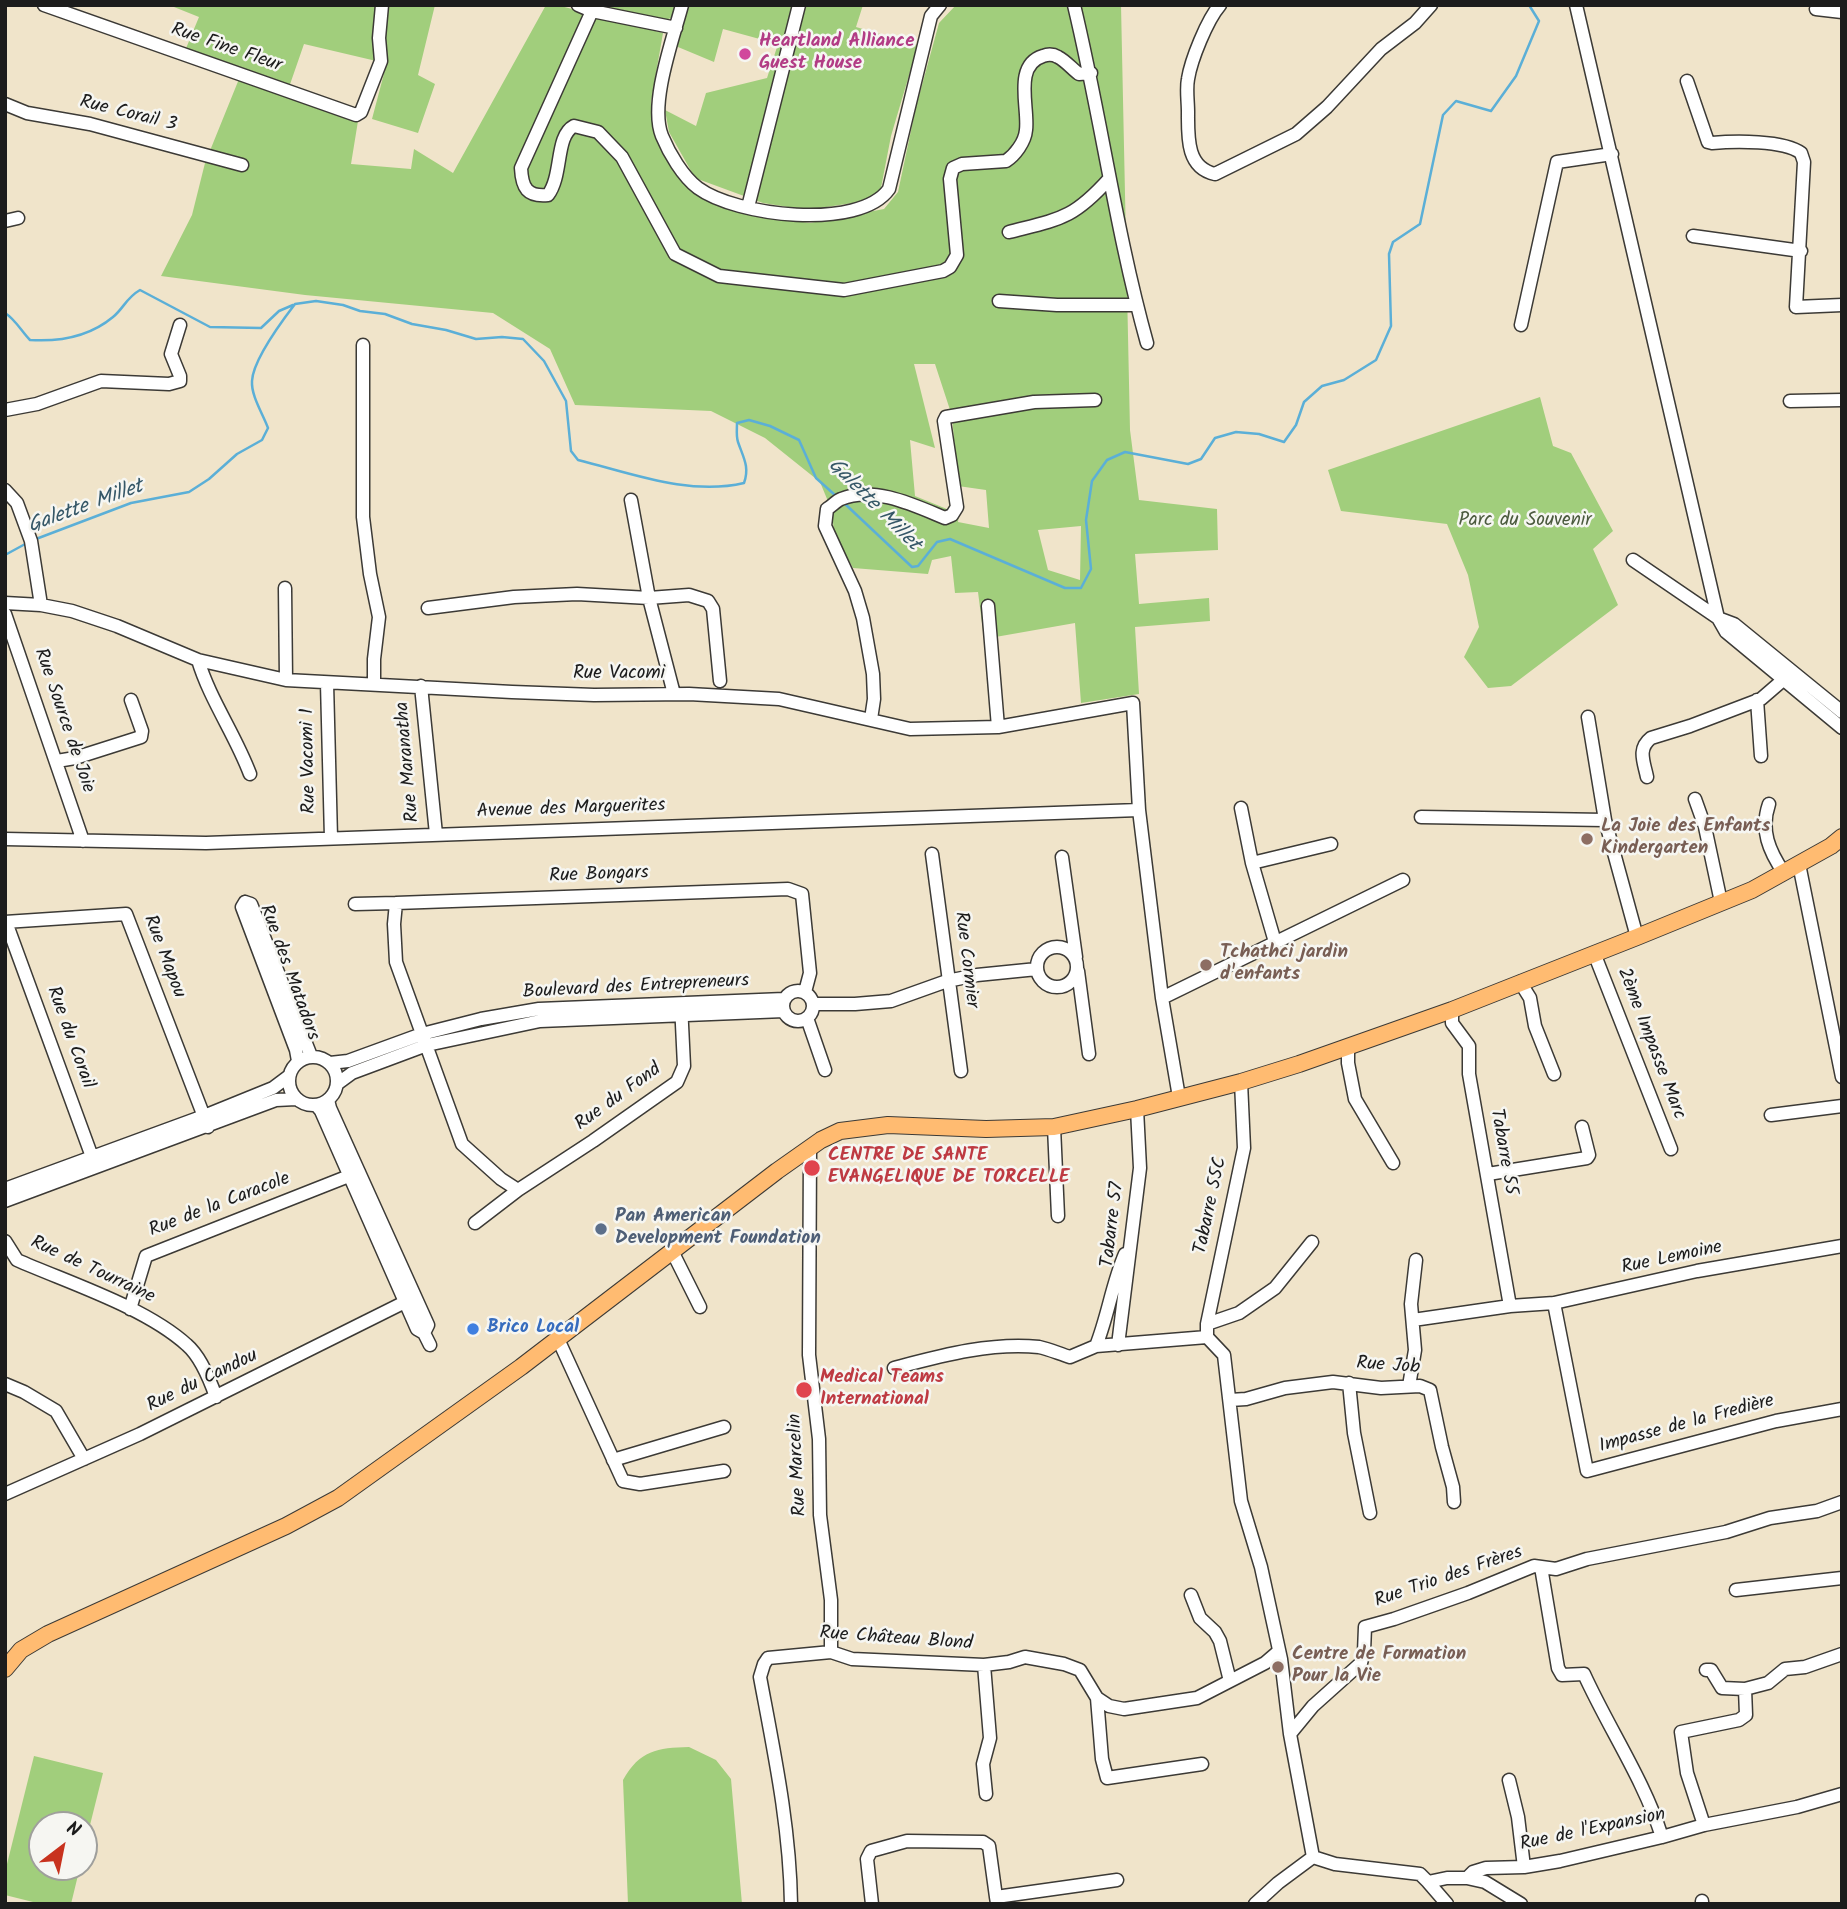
<!DOCTYPE html>
<html>
<head>
<meta charset="utf-8">
<style>
  body { margin:0 }
  #map { position:relative; width:1847px; height:1909px; overflow:hidden; background:#f0e4ca; font-family:Kalam,sans-serif }
  canvas { display:block }
  .frame { position:absolute; inset:0; border:7px solid #1c1c1c; pointer-events:none }
  .north { position:absolute; left:28px; top:1811px; width:70px; height:70px; box-sizing:border-box; background:#f6f6f2; border:2px solid #9f9f9c; border-radius:50%; rotate:32deg; font-size:19px; font-weight:700; line-height:28px; text-align:center; color:#1c1c1c }
  .north::after { content:''; display:block; margin:auto; width:24px; height:32px; background:#c8321e; clip-path:polygon(50% 0,100% 100%,50% 72%,0 100%) }
</style>
</head>
<body>
<div id="map">
<canvas width="1847" height="1909"></canvas>
<div class="frame"></div>
<div class="north">N</div>
</div>
<script>
const c = document.querySelector('canvas').getContext('2d');
c.lineJoin = 'round';
function fillPath(path, color) {
  c.fillStyle = color;
  c.fill(path, 'evenodd');
}
function strokePath(path, color, width, dash) {
  c.strokeStyle = color;
  c.lineWidth = width;
  c.lineCap = dash ? 'butt' : 'round';
  c.setLineDash(dash || []);
  c.stroke(path);
}
function label(font, color, halo, rows, align = 'center') {
  c.font = font + ' Kalam,sans-serif';
  c.lineWidth = 5;
  c.setLineDash([]);
  c.textBaseline = 'middle';
  c.strokeStyle = halo;
  c.fillStyle = color;
  for (const [text, x, y, turn = 0] of rows) {
    c.save();
    c.translate(x, y);
    c.rotate((+turn || 0) * Math.PI / 180);
    c.textAlign = isNaN(turn) ? turn : align;
    if (halo) c.strokeText(text, 0, 0);
    c.fillText(text, 0, 0);
    c.restore();
  }
}
fillPath(new Path2D(`
  M169,5H435L418,75L435,84L418,133L372,119L386,66L372,60L304,44L287,93L182,58L199,17Z
  M546,5H557L663,33L651,102L656,138L681,179L702,198L752,215L810,223L884,209L898,192L916,107L939,23L956,5H1121L1130,430L1139,500L1217,509L1218,550L1135,554L1139,604L1209,598L1210,621L1135,627L1139,694L1081,703L1075,623L984,639L978,592L955,593L951,556L932,560L928,574L853,568L834,533L832,511L820,482L765,438L711,411L575,405L550,349L493,313L305,295L161,276L192,215L205,163L239,79L358,121L351,164L411,169L414,149L453,173ZM914,364H935L952,416L958,486L986,490L989,528L958,522L959,514L915,496L910,440L935,448ZM1081,526L1080,580L1048,570L1038,530Z
  M588,5H675L672,17L667,20Z
  M687,5H863L856,27L918,45L891,136L880,193L872,200L807,210L763,203L695,178L669,132L665,110L696,126L706,93L767,78L778,44L723,29L714,62L678,47V38Z
  M1540,397L1553,446L1571,453L1613,531L1593,549L1618,605L1511,686L1488,688L1464,657L1479,627L1468,575L1447,524L1341,511L1328,470Z
  M689,1747L716,1760L731,1779L742,1904H628L623,1780C640,1750 657,1748 689,1747Z
  M34,1756L103,1773L84,1849V1825H42V1867H80L71,1904H41L5,1895V1872Z`), '#a1ce7c');
strokePath(new Path2D(`
  M5,313C15,319 22,332 30,340C61,342 89,337 113,317C124,308 126,298 140,290L210,327L261,328L279,311L293,305
  M844,503L912,567L918,566L937,542L950,539L1065,588H1081L1091,569L1086,520L1092,481L1107,460L1125,452L1188,464L1201,459L1215,438L1236,432L1259,434L1284,442L1296,425L1304,402L1322,386L1344,380L1376,360L1391,326L1389,254L1393,242L1420,224L1443,115L1456,101L1491,111L1516,76L1539,21L1529,5
  M36,539L131,503L189,492L209,479L237,454L262,440L268,428C263,414 251,396 252,381C253,360 282,321 295,304L316,301L343,305L360,311L385,314L412,324L446,330L476,339L502,337L523,339L544,361L566,401L571,451L578,460C631,473 689,496 744,483C750,467 743,457 738,442C736,436 737,429 737,423L749,420L770,426L799,440L816,478L836,496
  M5,555L27,543`), '#5bafd7', 2.5);
const minor = new Path2D(`
  M44,5L356,115L361,112L381,61L379,38L382,5
  M578,5L592,11L676,28
  M682,5C673,39 649,104 662,136C669,153 683,177 698,188C736,216 859,231 889,189L931,16L940,5
  M1074,5C1101,117 1116,232 1147,343
  M1220,5C1207,20 1191,60 1188,79C1186,89 1188,101 1188,112C1188,136 1186,168 1215,174L1296,134L1327,107L1381,49L1415,23L1431,5
  M1576,5L1718,618L1726,632L1842,728
  M1816,9L1842,12
  M592,11L521,168C522,188 527,197 548,195C563,175 555,136 574,126L598,132L622,157L675,254L719,276L844,290L943,271L950,267L957,255L950,179L953,168L962,164L1006,161C1015,155 1025,142 1026,130C1029,108 1013,65 1043,56C1048,54 1053,54 1058,57C1066,61 1072,69 1079,74L1091,73
  M1687,81L1708,142L1712,143C1734,141 1784,140 1801,153L1804,162L1796,307L1842,305
  M5,104L27,113L90,124L242,165
  M748,207L799,5
  M5,221L18,218
  M1009,232C1060,219 1073,219 1109,179
  M1693,236L1801,251
  M999,301L1057,305H1136
  M1521,325L1557,162L1612,154
  M363,345V517L370,574L379,617L374,659V684
  M1790,401L1842,400
  M5,410L37,404L101,381L169,384L180,381V376L171,354L180,325
  M5,490L17,503L31,541L41,605
  M631,500L649,598L674,694
  M1633,560L1718,618L1734,624L1842,712
  M285,588L286,680
  M5,603L41,605L72,611L117,626L198,660L286,680L512,692L594,695L689,694L779,699L910,729L998,727L1133,703L1139,810L1162,998L1179,1097
  M988,606L998,727
  M428,608L514,597L577,594L649,598L689,595L708,601L713,609L720,681
  M5,614L83,841
  M198,660C210,700 235,734 250,774
  M327,683L331,838
  M421,686L436,834
  M1757,700L1761,756
  M1588,717L1605,820L1637,937
  M871,719L874,699L873,674L863,618L855,591L825,526L827,509C832,506 836,501 841,499C873,485 916,506 945,518L952,515L957,507L944,421L946,417L1034,402L1095,400
  M57,761L75,758L141,737L142,731L131,700
  M1647,777C1644,762 1637,749 1651,738L1690,726L1761,699L1783,680
  M1695,799L1705,827L1721,902
  M1769,804C1760,830 1769,851 1784,873
  M1241,808L1252,863L1275,942
  M1421,817L1605,820
  M5,839L206,843L1139,810
  M932,854L961,1071
  M1062,857L1076,957
  M1252,863L1331,844
  M1799,864L1842,1077
  M245,902L242,907L296,1050L298,1061
  M245,902L251,904L311,1056
  M355,904L396,903
  M5,922L126,914L208,1127
  M6,922L95,1165
  M1037 967a20 20 0 1 1 40 0a20 20 0 1 1-40 0Z
  M1594,953L1671,1149
  M1078,971L1089,1054
  M1520,982L1530,998L1535,1026L1554,1074
  M783 1006a15 15 0 1 1 30 0a15 15 0 1 1-30 0Z
  M1162,998L1403,880
  M681,1004L684,1066L677,1082L593,1141L518,1190L501,1179L462,1144L396,962L394,924L396,903L788,889L802,894L810,973L805,992
  M813,1004H855L891,1001L947,981L977,975L1037,969
  M1452,1010V1023L1469,1046V1074L1510,1306
  M807,1018L825,1070
  M1348,1047V1063L1355,1099L1393,1163
  M289 1081a24 24 0 1 1 48 0a24 24 0 1 1-48 0Z
  M330,1063L348,1061L422,1034L481,1019L539,1009L784,999
  M337,1084L352,1073L427,1045L540,1021L784,1011
  M328,1100L330,1108L428,1325L424,1333L430,1345
  M316,1105L321,1111L417,1329L424,1333
  M1771,1115L1842,1106
  M1054,1127L1058,1216
  M810,1149L809,1355L819,1439L820,1515L831,1600V1652
  M1488,1174L1587,1158L1589,1155L1582,1127
  M5,1189L204,1116L273,1088L289,1076
  M5,1201L276,1100L296,1099
  M475,1223L518,1190
  M5,1241L17,1260C69,1283 145,1307 187,1345C201,1357 210,1380 216,1397
  M672,1251L700,1307
  M1554,1303L1587,1471L1776,1421L1842,1409
  M130,1309L146,1256L359,1172
  M1413,1320L1510,1306L1554,1303L1697,1271L1842,1246
  M1207,1324L1239,1313L1275,1288L1312,1242
  M1207,1337L1224,1355L1241,1501L1261,1567L1281,1659L1290,1734L1313,1857
  M1207,1337V1324L1244,1148L1241,1082
  M558,1339L623,1481L640,1484L724,1471
  M1118,1345L1140,1168L1137,1109
  M1096,1346C1108,1316 1112,1284 1125,1254
  M894,1368C940,1356 990,1342 1039,1347C1049,1349 1060,1354 1070,1357L1096,1346L1207,1337
  M1349,1383L1354,1433L1370,1513
  M5,1384L24,1392L56,1411L84,1459
  M1409,1386L1415,1350L1411,1304L1416,1260
  M1230,1400L1246,1399L1285,1388L1333,1382L1381,1388L1420,1386L1430,1390L1442,1447L1453,1487L1454,1502
  M613,1460L724,1427
  M5,1494L140,1434L415,1297
  M1541,1567L1558,1668L1562,1675L1584,1674C1609,1729 1644,1780 1662,1837
  M1736,1590L1842,1578
  M1191,1595L1200,1618L1215,1632L1220,1641L1230,1681
  M984,1665L990,1738L983,1764L986,1794
  M1706,1670H1711L1722,1688L1745,1689L1768,1683L1785,1669L1805,1667L1842,1654
  M1097,1698L1102,1759L1107,1778L1202,1764
  M1290,1734L1313,1706L1361,1663L1364,1652L1365,1627L1394,1619L1468,1593L1534,1566L1556,1569L1587,1559L1726,1532L1770,1518L1817,1511L1842,1502
  M1509,1780L1518,1817L1524,1867
  M1704,1825L1687,1773L1681,1732L1739,1720L1746,1715L1745,1689
  M1313,1857L1335,1864L1420,1874L1428,1882L1447,1878H1467L1473,1872L1486,1868L1524,1867L1560,1861L1662,1837L1704,1825L1797,1807L1842,1794
  M1467,1878L1485,1882L1521,1904
  M1428,1882L1447,1904
  M997,1903L996,1897L1117,1880
  M791,1904C790,1827 774,1752 760,1677L764,1664L768,1658L831,1652L852,1659L984,1665L1009,1662L1025,1657L1064,1664L1080,1670L1097,1698L1109,1706L1124,1709L1197,1698L1265,1663L1279,1651
  M872,1904L867,1859L871,1851L907,1841L983,1842L989,1846L996,1897
  M1255,1904L1278,1883L1313,1857
  M1702,1904V1901`);
const major = new Path2D(`
  M5,1669L21,1650L48,1634L286,1526L338,1498L521,1367L777,1171L821,1140L840,1131L888,1125L986,1129L1054,1127L1137,1109L1241,1082L1299,1064L1452,1010L1637,937L1752,890L1831,846L1842,837`);
strokePath(minor, '#3c3a36', 15);
strokePath(major, '#3c3a36', 18);
strokePath(minor, '#fff', 12);
strokePath(major, '#ffbb71', 16);
for (const [x, y, r, color] of [
  [745,54,7,"#d1479c"],
  [1587,839,7,"#8d6e63"],
  [1206,965,7,"#8d6e63"],
  [812,1168,9,"#e0444e"],
  [601,1229,7,"#5c6f8a"],
  [473,1329,7,"#3f7fe0"],
  [804,1390,9,"#e0444e"],
  [1278,1667,7,"#8d6e63"]
]) {
  const dot = new Path2D();
  dot.arc(x, y, r, 0, 2 * Math.PI);
  c.fillStyle = color;
  c.fill(dot);
  strokePath(dot, '#f6f6f2', 2.5);
}
label('bold 19px', '#b23c85', '#f6f6f2', [
  ["Heartland Alliance",759,43],
  ["Guest House",759,65]
], 'left');
label('19px', '#1c1c1c', '#f6f6f2', [
  ["Rue Fine Fleur",226,49,19],
  ["Rue Corail 3",128,115,14],
  ["Rue Vacomi",619,675],
  ["Rue Source de Joie",63,721,71],
  ["Rue Vacomi 1",310,761,-91],
  ["Rue Maranatha",409,762,-95],
  ["Avenue des Marguerites",571,810,-2],
  ["Rue Bongars",599,876,-2],
  ["Rue Mapou",163,957,69],
  ["Rue Cormier",965,960,83],
  ["Rue des Matadors",288,973,70],
  ["Boulevard des Entrepreneurs",636,988,-3],
  ["Rue du Corail",69,1038,70],
  ["2ème Impasse Marc",1650,1044,69],
  ["Rue du Fond",619,1098,-36],
  ["Tabarre 55",1502,1152,80],
  ["Rue de la Caracole",220,1206,-21],
  ["Tabarre 55C",1212,1206,-78],
  ["Tabarre 57",1114,1225,-83],
  ["Rue Lemoine",1672,1259,-12],
  ["Rue de Tourraine",92,1271,25],
  ["Rue Job",1388,1367,4],
  ["Rue du Candou",203,1382,-26],
  ["Impasse de la Fredière",1687,1425,-15],
  ["Rue Marcelin",799,1465,-93],
  ["Rue Trio des Frères",1449,1578,-19],
  ["Rue Château Blond",896,1640,4],
  ["Rue de l'Expansion",1593,1831,-12]
]);
label('19px', '#4b5a3e', '#f6f6f2', [
  ["Parc du Souvenir",1525,522]
]);
label('bold 19px', '#785e54', '#f6f6f2', [
  ["La Joie des Enfants",1601,828],
  ["Kindergarten",1601,850],
  ["Tchathci jardin",1220,954],
  ["d'enfants",1220,976],
  ["Centre de Formation",1292,1656],
  ["Pour la Vie",1292,1678]
], 'left');
label('bold 19px', '#be3a42', '#f6f6f2', [
  ["CENTRE DE SANTE",828,1157],
  ["EVANGELIQUE DE TORCELLE",828,1179],
  ["Medical Teams",820,1379],
  ["International",820,1401]
], 'left');
label('bold 19px', '#4e5e75', '#f6f6f2', [
  ["Pan American",615,1218],
  ["Development Foundation",615,1240]
], 'left');
label('bold 19px', '#366cbe', '#f6f6f2', [
  ["Brico Local",487,1329]
], 'left');
label('italic 21px', '#355767', '#f6f6f2', [
  ["Galette Millet",873,506,45],
  ["Galette Millet",86,508,-20]
]);
</script>
</body>
</html>
